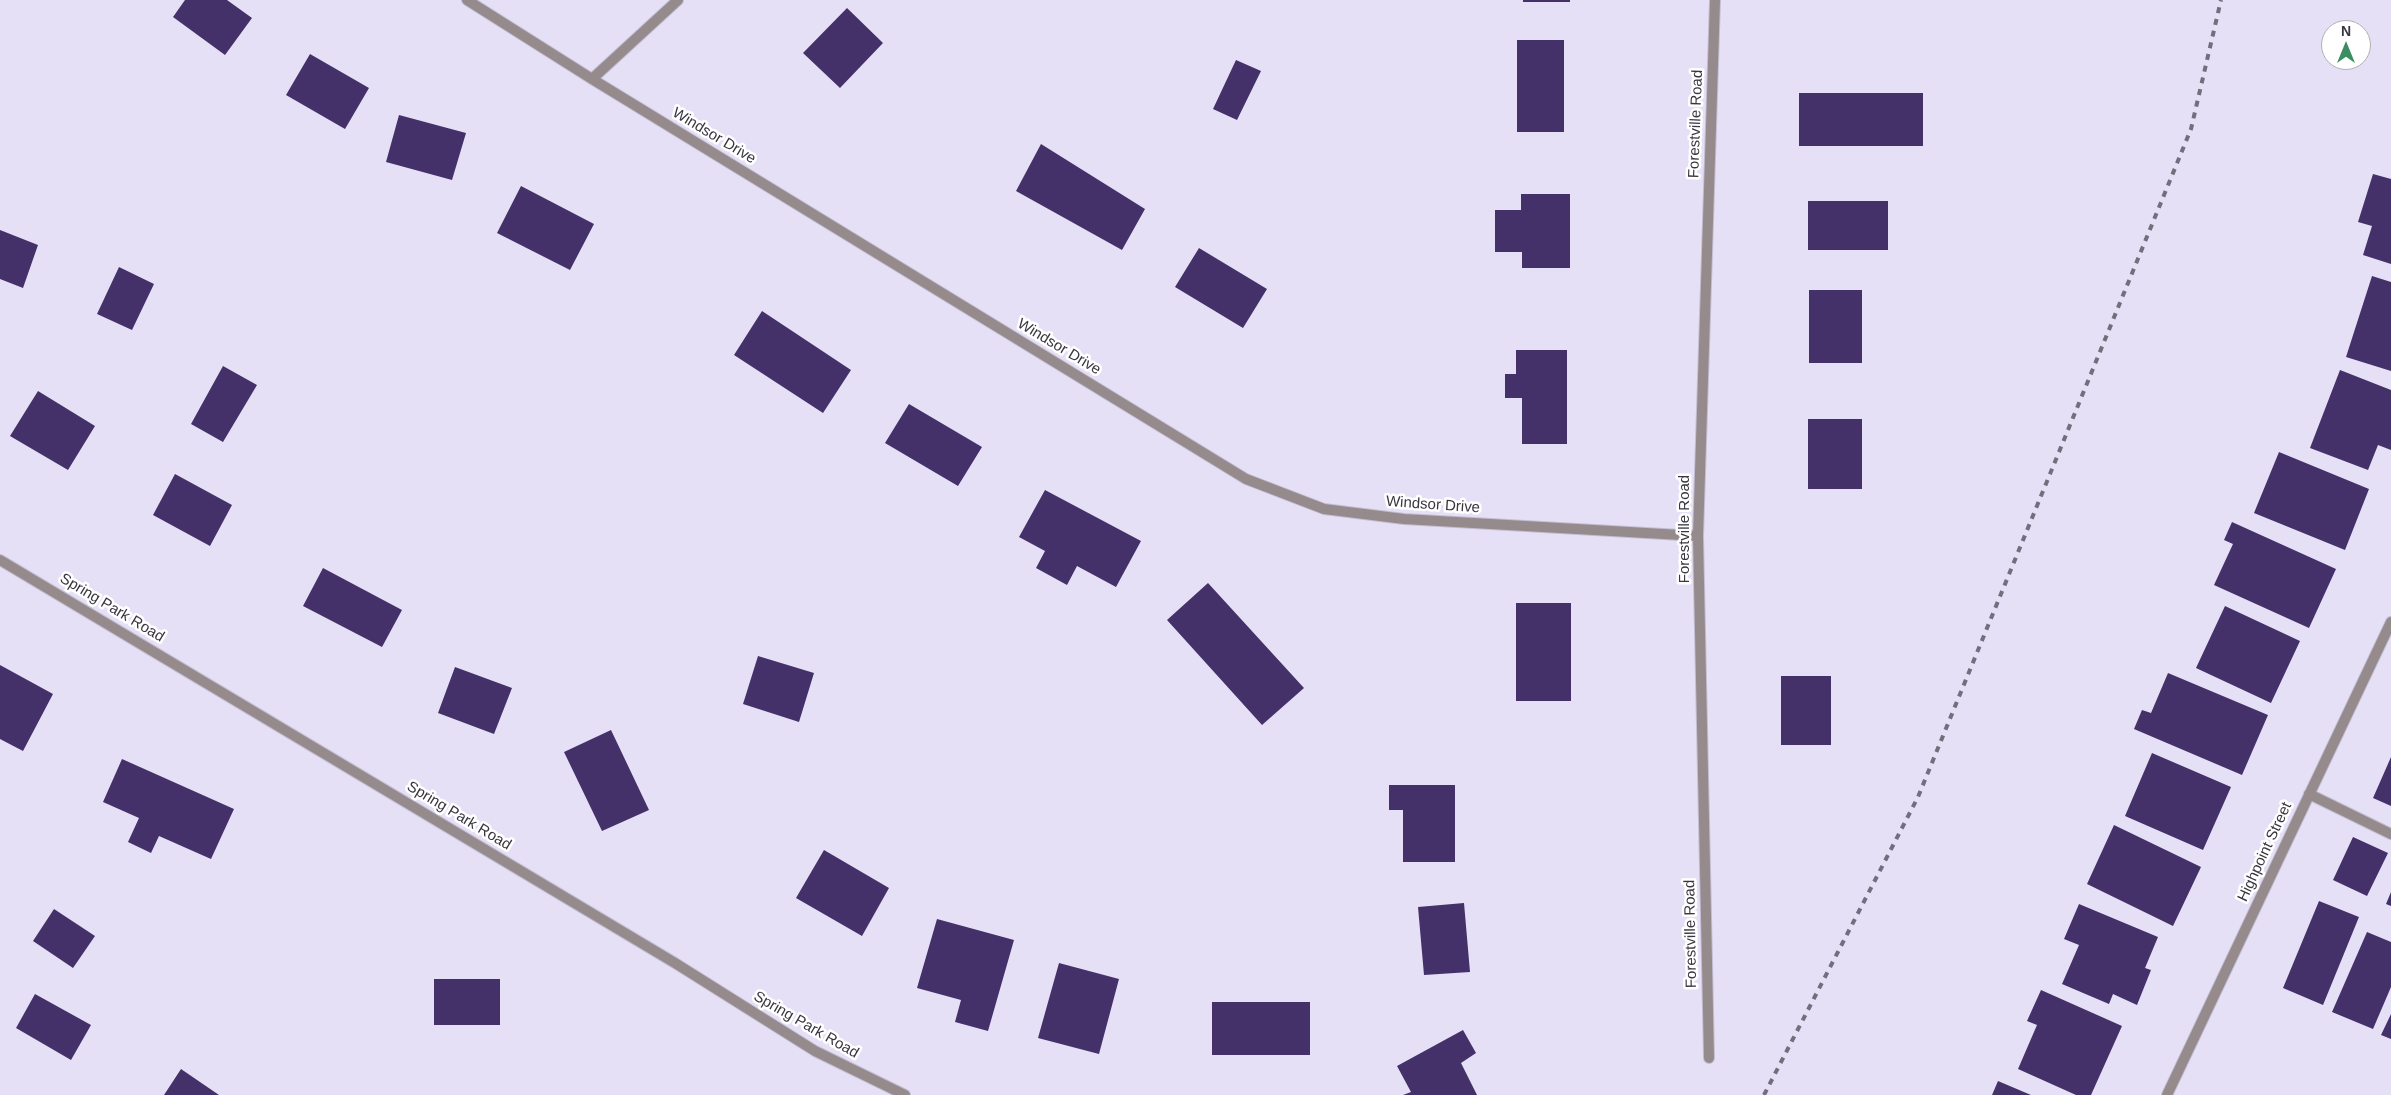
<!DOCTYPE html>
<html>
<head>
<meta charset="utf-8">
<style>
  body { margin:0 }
  #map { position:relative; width:2391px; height:1095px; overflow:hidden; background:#e6e0f7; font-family:Arial,sans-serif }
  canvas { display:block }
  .north { position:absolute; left:2321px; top:20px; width:50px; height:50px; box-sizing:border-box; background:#fff; border:1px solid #b0afb2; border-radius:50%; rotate:0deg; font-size:14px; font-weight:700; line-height:20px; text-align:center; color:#39363f }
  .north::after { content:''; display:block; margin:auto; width:18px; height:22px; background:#398e62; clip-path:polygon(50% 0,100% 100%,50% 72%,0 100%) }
</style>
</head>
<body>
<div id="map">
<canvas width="2391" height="1095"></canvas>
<div class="north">N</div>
</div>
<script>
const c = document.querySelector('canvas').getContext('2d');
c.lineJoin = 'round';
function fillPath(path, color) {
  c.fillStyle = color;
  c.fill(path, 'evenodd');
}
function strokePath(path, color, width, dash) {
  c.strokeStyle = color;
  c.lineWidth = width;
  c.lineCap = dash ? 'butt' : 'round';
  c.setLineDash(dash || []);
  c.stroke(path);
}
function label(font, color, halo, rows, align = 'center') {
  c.font = font + ' Arial,sans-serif';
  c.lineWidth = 5;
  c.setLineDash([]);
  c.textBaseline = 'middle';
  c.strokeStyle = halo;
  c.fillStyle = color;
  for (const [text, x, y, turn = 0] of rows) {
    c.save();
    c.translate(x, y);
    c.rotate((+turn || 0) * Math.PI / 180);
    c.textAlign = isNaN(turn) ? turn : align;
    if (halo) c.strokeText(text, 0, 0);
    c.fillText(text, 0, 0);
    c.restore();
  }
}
fillPath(new Path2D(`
  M185,0H227L252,18L225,55L173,17Z
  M1523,0H1570V2H1523Z
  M847,8L883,43L840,88L803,53Z
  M1517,40H1564V132H1517Z
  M310,54L369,88L345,129L286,95Z
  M1236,60L1261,71L1237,120L1213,109Z
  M1799,93H1923V146H1799Z
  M399,115L466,133L452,180L386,162Z
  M1041,144L1145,209L1122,250L1016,191Z
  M2373,174L2391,179V264L2363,255L2372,226L2358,222Z
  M521,186L594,224L570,270L497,233Z
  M1521,194H1570V268H1522V252H1495V210H1521Z
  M1808,201H1888V250H1808Z
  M0,230L38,245L23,288L0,279Z
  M1199,248L1267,289L1243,328L1175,287Z
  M119,267L154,284L132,330L97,314Z
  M2372,276L2391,282V371L2346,357Z
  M1809,290H1862V363H1809Z
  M762,311L851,370L823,413L734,355Z
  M1516,350H1567V444H1522V398H1505V374H1516Z
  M223,366L257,385L223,442L191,424Z
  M2340,370L2391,390V450L2378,445L2368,470L2310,448Z
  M38,391L95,426L68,470L10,436Z
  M909,404L982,447L958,486L885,443Z
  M1808,419H1862V489H1808Z
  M2279,452L2369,489L2345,550L2254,513Z
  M175,474L232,505L210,546L153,515Z
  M1045,490L1141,541L1116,587L1077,566L1067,585L1036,568L1045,551L1019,537Z
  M2232,522L2336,569L2309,628L2214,585L2233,544L2224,540Z
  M323,568L402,610L382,647L303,606Z
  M1208,583L1304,688L1262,725L1167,620Z
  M1516,603H1571V701H1516Z
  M2225,606L2300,641L2271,703L2196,668Z
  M758,656L814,673L799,722L743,704Z
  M0,665L53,694L23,751L0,739Z
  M455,667L512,688L494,734L438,713Z
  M2168,673L2268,715L2242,775L2134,729L2142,710L2151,713Z
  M1781,676H1831V745H1781Z
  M611,730L649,810L602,831L564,752Z
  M2152,753L2231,787L2203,850L2125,816Z
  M2391,757V806L2373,798Z
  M122,759L234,809L211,859L159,836L151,853L128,842L139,818L103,802Z
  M1389,785H1455V862H1403V810H1389Z
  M2114,825L2201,867L2173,926L2087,884Z
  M2353,837L2388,853L2367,896L2333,880Z
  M824,850L889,888L862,936L796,898Z
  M2391,892V906L2386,904Z
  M2319,901L2359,917L2323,1005L2283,988Z
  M1464,903L1470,972L1424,975L1418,907Z
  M2079,904L2158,937L2145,968L2151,970L2137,1005L2113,994L2109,1004L2062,984L2079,945L2064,939Z
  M54,909L95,936L73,968L33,941Z
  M937,919L1014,940L988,1031L955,1022L961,1000L917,988Z
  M2367,932L2391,942V987L2373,1029L2332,1012Z
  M1059,963L1119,979L1099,1054L1038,1038Z
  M434,979H500V1025H434Z
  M2041,990L2122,1026L2091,1095H2076L2018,1069L2037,1025L2027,1021Z
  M35,994L91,1025L71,1060L16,1028Z
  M1212,1002H1310V1055H1212Z
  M2391,1014V1039L2381,1035Z
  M1463,1030L1476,1053L1461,1063L1477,1095H1403L1411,1092L1397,1066Z
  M181,1069L219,1095H164Z
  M1998,1081L2031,1095H1992Z`), '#443169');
const street = new Path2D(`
  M467,0L592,79L1246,479L1324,509L1404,519L1698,536
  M592,79L678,0
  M0,560L675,963L815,1051L905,1095
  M2309,794L2391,834
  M1709,1058L1698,536L1715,0
  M2167,1095L2391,622`);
strokePath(street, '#c3bed2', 12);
strokePath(street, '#958a8c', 10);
strokePath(new Path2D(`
  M1764,1095L1918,797L2191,129L2221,0`), '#726e7b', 4, [6, 6]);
label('15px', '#39363f', '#fff', [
  ["Forestville Road",1696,124,-88],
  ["Windsor Drive",714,136,31],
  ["Windsor Drive",1059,347,31],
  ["Windsor Drive",1433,505,4],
  ["Forestville Road",1685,529,-90],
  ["Spring Park Road",112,608,31],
  ["Spring Park Road",459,816,31],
  ["Highpoint Street",2265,852,-65],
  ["Forestville Road",1691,934,-91],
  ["Spring Park Road",806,1025,30]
]);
</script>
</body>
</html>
